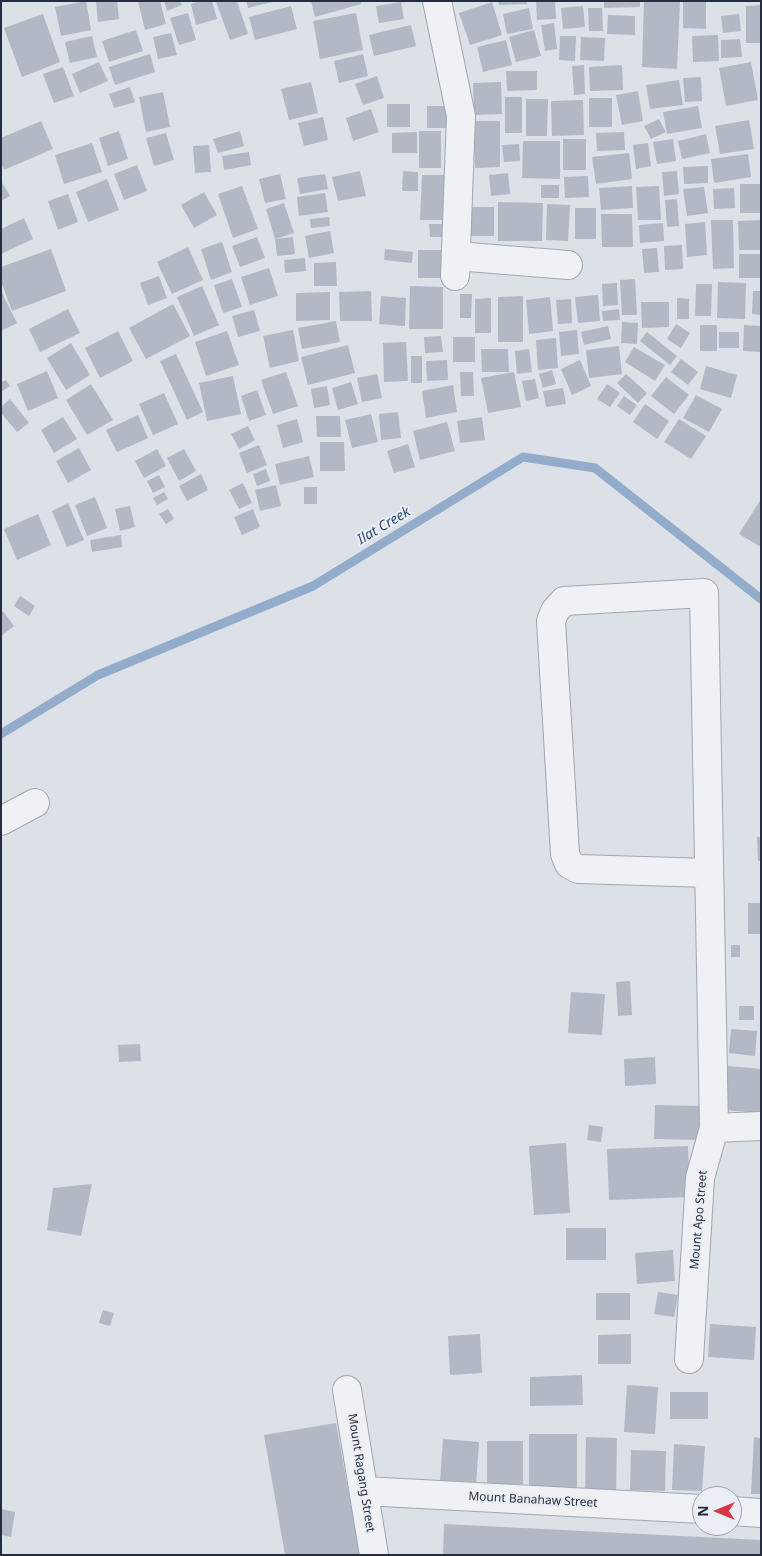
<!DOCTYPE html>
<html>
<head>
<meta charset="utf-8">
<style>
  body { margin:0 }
  #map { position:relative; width:762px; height:1556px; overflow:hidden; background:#dce0e7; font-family:"Noto Sans",sans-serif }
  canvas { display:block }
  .frame { position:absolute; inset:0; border:2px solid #252d3f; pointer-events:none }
  .north { position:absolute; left:692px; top:1486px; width:50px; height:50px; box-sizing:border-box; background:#ebeff5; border:1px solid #9ca1ac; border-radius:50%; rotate:270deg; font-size:14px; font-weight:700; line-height:20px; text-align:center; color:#252d3f }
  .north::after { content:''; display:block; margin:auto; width:18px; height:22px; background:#d83547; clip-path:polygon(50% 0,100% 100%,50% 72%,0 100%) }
</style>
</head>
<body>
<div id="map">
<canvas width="762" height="1556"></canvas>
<div class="frame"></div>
<div class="north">N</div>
</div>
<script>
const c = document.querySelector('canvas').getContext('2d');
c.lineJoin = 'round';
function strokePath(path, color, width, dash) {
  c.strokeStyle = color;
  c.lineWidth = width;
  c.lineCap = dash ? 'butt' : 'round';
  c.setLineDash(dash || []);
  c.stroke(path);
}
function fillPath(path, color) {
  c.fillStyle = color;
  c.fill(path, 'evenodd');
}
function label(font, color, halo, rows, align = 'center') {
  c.font = font + ' "Noto Sans",sans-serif';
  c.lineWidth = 4;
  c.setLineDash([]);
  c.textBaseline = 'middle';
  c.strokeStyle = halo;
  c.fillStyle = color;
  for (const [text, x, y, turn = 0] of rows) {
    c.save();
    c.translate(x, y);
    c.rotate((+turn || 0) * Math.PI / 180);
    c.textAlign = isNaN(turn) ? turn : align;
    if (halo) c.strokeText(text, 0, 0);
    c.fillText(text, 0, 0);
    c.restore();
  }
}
strokePath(new Path2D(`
  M1,734L98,675L313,586L523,457L595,468L761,599`), '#93accb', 9);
fillPath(new Path2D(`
  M86,1L91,30L61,36L55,7Z
  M96,1H117L119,19L98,22Z
  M138,1H160L166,24L145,30Z
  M164,1H180L182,5L167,11Z
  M201,1H212L217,19L196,25L191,4Z
  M219,1H237L248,34L230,40L216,2Z
  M246,1H272V2L248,8Z
  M311,1H360L361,4L315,17Z
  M498,1H527V4L499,5Z
  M536,1H555L556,19L537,20Z
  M604,1H640V7L604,8Z
  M644,1H680L677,69L642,67Z
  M683,1H706V29L683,28Z
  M401,2L404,19L379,23L376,6Z
  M492,2L502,35L470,45L459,13Z
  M761,5V43H746V6Z
  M291,6L297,29L255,40L249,17Z
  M583,6L585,27L563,29L561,8Z
  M529,8L533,29L507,34L503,14Z
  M588,8H602L603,31H589Z
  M188,13L196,40L179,45L170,18Z
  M356,13L363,50L320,59L313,21Z
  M43,14L60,62L22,77L4,28Z
  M739,14L741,31L723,33L721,16Z
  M608,15L635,16V35L607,34Z
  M554,23L557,49L545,51L541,25Z
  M411,25L416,46L374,56L369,35Z
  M136,30L143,51L109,62L102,41Z
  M534,30L541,56L516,62L509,37Z
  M171,33L177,55L158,59L153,37Z
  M718,35L719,61L693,62L692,36Z
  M92,36L97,57L70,63L65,42Z
  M560,36H576L575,61L559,60Z
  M581,37L605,38L604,61L580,60Z
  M740,39L742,57L721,58V40Z
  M506,40L512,65L483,72L477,47Z
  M150,54L155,72L115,85L109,67Z
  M363,54L368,76L339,83L334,61Z
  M99,62L108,81L80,93L72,74Z
  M751,62L758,100L726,106L719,68Z
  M584,65L585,94L574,95L572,66Z
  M622,65L623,90L590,91L589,67Z
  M63,67L74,96L54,103L43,74Z
  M506,71H537V90L507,91Z
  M377,76L384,98L363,105L355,84Z
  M701,77L702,101L685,102L683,78Z
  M679,80L683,105L650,109L646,85Z
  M311,82L318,113L289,120L281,89Z
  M501,82L502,114L474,115L473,83Z
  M130,87L135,102L114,108L109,94Z
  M638,91L643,121L622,125L616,95Z
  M163,92L170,127L146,132L139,97Z
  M505,97H522V133H505Z
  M589,98H612V127H589Z
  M526,99H548L547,136H526Z
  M583,100L584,135L552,136L551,101Z
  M387,104H410V127H387Z
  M427,106H452V128H427Z
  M698,106L702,128L667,134L663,112Z
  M371,109L379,132L353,141L346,118Z
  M323,117L328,140L304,146L298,123Z
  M659,119L666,132L651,139L644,126Z
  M749,120L754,149L720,154L715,126Z
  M41,121L53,149L4,170L1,163V138Z
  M474,121H500V167L475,168Z
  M119,131L128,159L108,166L99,138Z
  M240,131L244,146L218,153L213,139Z
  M419,131H441V168H419Z
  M417,132V153H392V133Z
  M624,132L625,150L597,151L596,133Z
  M166,133L174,160L154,166L146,138Z
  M706,134L710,153L682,159L678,141Z
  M563,139H586V170H563Z
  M673,139L676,161L657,164L653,142Z
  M523,141H560V179L522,178Z
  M92,143L102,172L64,184L55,155Z
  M648,143L651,166L636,169L633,145Z
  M519,144L520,161L504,162L502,145Z
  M209,145L211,172L195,173L193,146Z
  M249,152L251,165L224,170L222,156Z
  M629,153L632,179L596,184L592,157Z
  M748,154L751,177L714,183L711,159Z
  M137,165L147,191L124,200L114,174Z
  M708,166V183L684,184L683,167Z
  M360,171L366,196L338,201L332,177Z
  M403,171L418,172V191H402Z
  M677,171L679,194L664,196L662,172Z
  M508,173L510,194L491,196L489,175Z
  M280,174L286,199L265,203L259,179Z
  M325,174L328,189L300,194L297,178Z
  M422,175H450L449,220H420Z
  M588,176L589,197L565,198L564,177Z
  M107,179L119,210L88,222L76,192Z
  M1,181L10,196L1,201Z
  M740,184H761V213H740Z
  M541,185H559V198H541Z
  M242,186L258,229L233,238L218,194Z
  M632,186L633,208L601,210L599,188Z
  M659,186L661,220H638L636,187Z
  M704,187L708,213L687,216L683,189Z
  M734,188L735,208L714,209L713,189Z
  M204,192L217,215L194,228L181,205Z
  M325,193L328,212L299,216L297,197Z
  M68,194L78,222L58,230L48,201Z
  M677,199L679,226L667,227L665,200Z
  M498,202L543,203L542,241H498Z
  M284,203L294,233L275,239L266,209Z
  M547,204L570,205L568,241L546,240Z
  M468,207H494V236H468Z
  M575,208H596V239H575Z
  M601,214H632L633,247H602Z
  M329,217L330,226L311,228L310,219Z
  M24,218L33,239L1,254V229Z
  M711,220H733L734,268L713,269Z
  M761,220V250H739L738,221Z
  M705,222L707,255L687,257L685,224Z
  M663,223L664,241L640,243L639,225Z
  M429,224H444V237H430Z
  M330,231L334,253L309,258L305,236Z
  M257,237L265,258L240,267L232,246Z
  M293,237L295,254L277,256L275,239Z
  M222,242L232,272L211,280L201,249Z
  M682,245L683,269L665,270L664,246Z
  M188,247L203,280L172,294L157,262Z
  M657,248L659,272L644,273L642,249Z
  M51,249L66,291L12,311L1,281V267Z
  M385,249L413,252L412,263L384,260Z
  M418,250H450V278H418Z
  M739,254H761V278H739Z
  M305,258L306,271L285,273L284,260Z
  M336,262L337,286H314V263Z
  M269,268L278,296L250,305L241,277Z
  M159,276L167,298L148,305L140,283Z
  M232,279L242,307L223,313L214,285Z
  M635,279L637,315H622L620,280Z
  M718,282L746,283L745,319L717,318Z
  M617,283L618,305L603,306L602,284Z
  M696,284H712L711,316H695Z
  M202,286L219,325L194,336L177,297Z
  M410,286L443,287V329H409Z
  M1,291L17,323L1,331Z
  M371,291L372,321H340L339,292Z
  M753,291H761V315L752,314Z
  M330,292V320L296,321V293Z
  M460,294H472L471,318H460Z
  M598,295L600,321L578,323L575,297Z
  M381,296L406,298L405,326L379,324Z
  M523,296V342H498V297Z
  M550,297L553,331L529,334L526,300Z
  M491,298V333H475V299Z
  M677,298L689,299V319H677Z
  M571,299L572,323L558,324L556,300Z
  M641,302H669V327L642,328Z
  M173,304L190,336L146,359L129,328Z
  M68,309L80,333L40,352L29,329Z
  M619,309L620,320L603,321L602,311Z
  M254,310L260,331L238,337L232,316Z
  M336,321L340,342L302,349L298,328Z
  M622,322L638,323L637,344L621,343Z
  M676,324L690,333L681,348L667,339Z
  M700,325H717V351H700Z
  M744,325L761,326V352L743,351Z
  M608,326L611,339L584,345L581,332Z
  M293,330L299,361L270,368L263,336Z
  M577,330L579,354L561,356L559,332Z
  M118,331L133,361L100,378L85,348Z
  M227,331L239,365L206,376L195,342Z
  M647,332L677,356L670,365L640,341Z
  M719,332H739V348H719Z
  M441,336L443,352L425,353L424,337Z
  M453,337H475V362H453Z
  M556,338L558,368L538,370L536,340Z
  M406,342L408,381L384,382L383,343Z
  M71,343L90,375L66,390L47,358Z
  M348,345L355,373L308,385L301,357Z
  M619,346L622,374L589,378L586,350Z
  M634,347L665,365L655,381L625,362Z
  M481,349H508L509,372H482Z
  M529,349L532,372L517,374L515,351Z
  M176,354L203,412L187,420L160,361Z
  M411,356H422V383H411Z
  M681,359L698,372L688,385L671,372Z
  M447,360L448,380L427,381L426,361Z
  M580,360L591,386L572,395L561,369Z
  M706,366L737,375L731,398L700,389Z
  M552,370L556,384L543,388L539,374Z
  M47,371L58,398L28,411L17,384Z
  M286,372L298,406L273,414L261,380Z
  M460,372H473L474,396H461Z
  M514,372L521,407L488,413L481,378Z
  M377,374L382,398L362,402L357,378Z
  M626,374L647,393L638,403L617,383Z
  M233,376L241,414L207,421L199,383Z
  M666,377L689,395L674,414L651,396Z
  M535,379L539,398L526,401L522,381Z
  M6,380L10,386L1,392V382Z
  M351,382L358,404L338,410L332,388Z
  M91,384L113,420L87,435L66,400Z
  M607,384L620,393L610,407L597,399Z
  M453,385L457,412L426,418L422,391Z
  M327,386L330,405L314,408L311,389Z
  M563,388L566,404L546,407L543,391Z
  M257,390L266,415L249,421L241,396Z
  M164,393L178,424L153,435L139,404Z
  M696,395L722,409L709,432L683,418Z
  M624,396L637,405L630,415L617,406Z
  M10,399L29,423L17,432L1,413V407Z
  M645,404L669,421L657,439L633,422Z
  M398,412L401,438L381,440L379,414Z
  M371,414L378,442L352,448L345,420Z
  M138,415L148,438L117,452L106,430Z
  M316,416H340L341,437H317Z
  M63,417L77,439L54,453L41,430Z
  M482,417L485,440L460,443L457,421Z
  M297,419L303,442L283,448L277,425Z
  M679,419L706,436L691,459L664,442Z
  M447,422L455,451L420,460L413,431Z
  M248,426L255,440L239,449L231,434Z
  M320,442H344L345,471H320Z
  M408,444L415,467L394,473L387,451Z
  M259,445L267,465L247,473L239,453Z
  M79,448L91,470L68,483L56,461Z
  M157,449L166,466L144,478L135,461Z
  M184,449L196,471L179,481L167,458Z
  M309,456L314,477L280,485L275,464Z
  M266,469L270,481L257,486L253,474Z
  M201,474L208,490L187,501L179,486Z
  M159,475L165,487L153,493L147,481Z
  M243,483L252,503L239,509L229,490Z
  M276,485L281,506L260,511L255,490Z
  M304,487H317V504H304Z
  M164,492L168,499L157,505L153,498Z
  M95,497L107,528L87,536L75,505Z
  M761,499V547L739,534Z
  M68,503L84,540L67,547L52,511Z
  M130,506L135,527L120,531L115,509Z
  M168,509L174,519L166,524L159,514Z
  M253,509L260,527L242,535L234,517Z
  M38,514L51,545L17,560L4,529Z
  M121,535L122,547L92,552L90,540Z
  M20,596L35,606L29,616L14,606Z
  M3,611L14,626L1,636V613Z
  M757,837H761V861H758Z
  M748,903H761V934H748Z
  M731,945H740V957H731Z
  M630,981L632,1015L618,1016L616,982Z
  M571,992L605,994L602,1035L568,1033Z
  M739,1006H754V1020H739Z
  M731,1029L757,1031L755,1056L729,1053Z
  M140,1044L141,1061L119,1062L118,1045Z
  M655,1057L656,1084L625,1086L624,1059Z
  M728,1066L761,1069V1113L725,1110Z
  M655,1105L699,1106V1140L654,1139Z
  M589,1125L603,1127L601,1142L587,1140Z
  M566,1143L570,1213L534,1215L529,1146Z
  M688,1146L690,1197L609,1200L607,1149Z
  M92,1184L81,1236L47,1230L53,1188Z
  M566,1228H606V1260H566Z
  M673,1250L675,1281L637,1284L635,1253Z
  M658,1292L678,1295L674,1317L654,1314Z
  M596,1293H630V1320H596Z
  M103,1310L114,1313L110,1326L99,1323Z
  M710,1324L756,1327L754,1360L708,1357Z
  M480,1334L482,1373L450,1375L448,1336Z
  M631,1334V1364H598V1335Z
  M582,1375L583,1405L530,1406V1377Z
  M627,1385L658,1387L655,1434L624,1432Z
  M670,1392H708V1419H670Z
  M336,1423L360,1555H285L264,1435Z
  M529,1434H577V1491H529Z
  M586,1437L617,1438L616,1495H585Z
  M754,1437L761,1438V1494H751Z
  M443,1439L479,1442L476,1486L440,1483Z
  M487,1441H523V1484H487Z
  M674,1444L705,1446L702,1491L672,1490Z
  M631,1450L666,1451L665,1491L630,1490Z
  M1,1509L15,1512L11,1537L1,1535Z
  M444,1524L761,1540V1555H443Z`), '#b3b9c4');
const minor = new Path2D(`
  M437,1L461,116L455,276
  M456,256L568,265
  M1,821L35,803
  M709,873L578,869L569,864L565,854L551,621L555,611L564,601L704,593L714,1128
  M689,1359L700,1178L714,1128L761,1126
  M347,1390L374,1555
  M364,1491L702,1509
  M732,1511L761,1513`);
strokePath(minor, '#a1a7b1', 30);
strokePath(minor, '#eff1f5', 28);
label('12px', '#252d3f', '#ebeff5', [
  ["Mount Apo Street",699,1220,-85],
  ["Mount Ragang Street",361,1473,81],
  ["Mount Banahaw Street",533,1500,3]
]);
label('italic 14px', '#2c4a75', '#ebeff5', [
  ["Ilat Creek",384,526,-31]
]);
</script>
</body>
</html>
